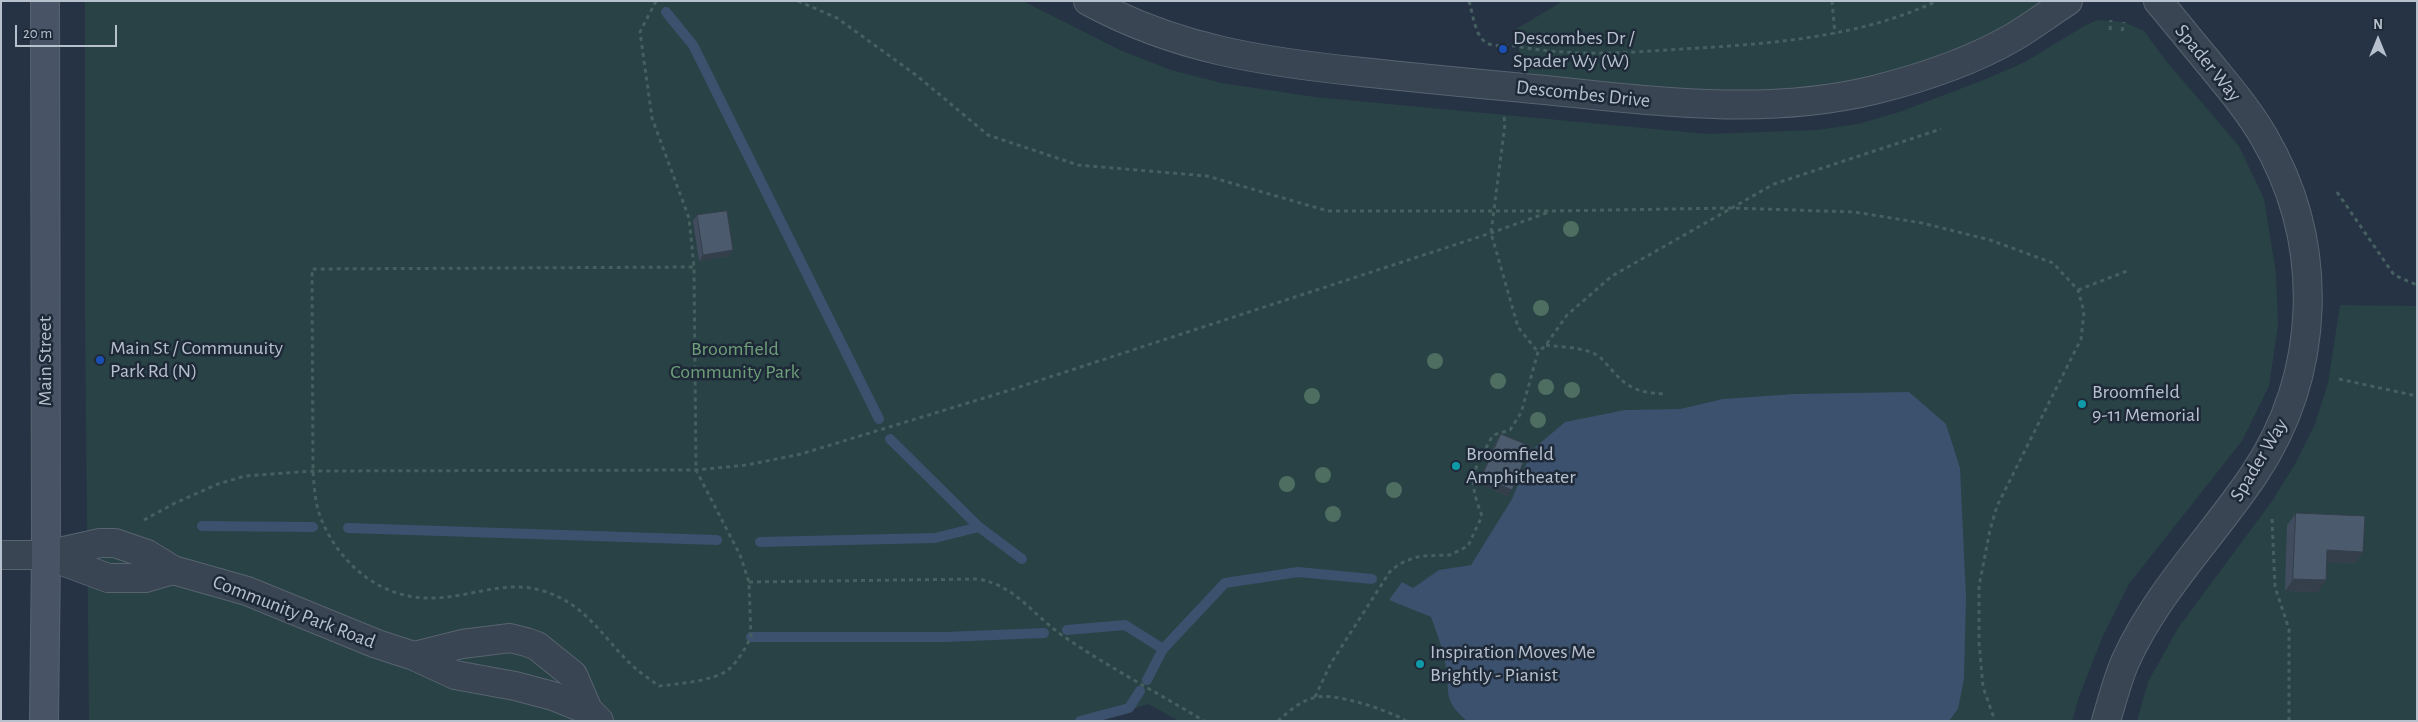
<!DOCTYPE html>
<html>
<head>
<meta charset="utf-8">
<style>
  body { margin:0 }
  #map { position:relative; width:2418px; height:722px; overflow:hidden; background:#263344; font-family:"Alegreya Sans",sans-serif }
  canvas { display:block }
  .frame { position:absolute; inset:0; border:2px solid #b7c0cd; pointer-events:none }
  .north { position:absolute; left:2353px; top:15px; width:50px; height:50px; -webkit-text-stroke:4px #1f2a39; paint-order:stroke; rotate:0deg; font-size:14px; font-weight:700; line-height:20px; text-align:center; color:#b7c0cd }
  .north::after { content:''; display:block; margin:auto; width:18px; height:22px; background:#b7c0cd; clip-path:polygon(50% 0,100% 100%,50% 72%,0 100%) }
  .scale { position:absolute; left:15px; top:25px; width:102px; height:22px; box-sizing:border-box; border:2px solid #b7c0cd; border-top:0; padding-left:6px; font-size:15px; line-height:18px; white-space:nowrap; color:#b7c0cd; -webkit-text-stroke:4px #1f2a39; paint-order:stroke }
</style>
</head>
<body>
<div id="map">
<canvas width="2418" height="722"></canvas>
<div class="frame"></div>
<div class="north">N</div>
<div class="scale">20 m</div>
</div>
<script>
const c = document.querySelector('canvas').getContext('2d');
c.lineJoin = 'round';
function fillPath(path, color) {
  c.fillStyle = color;
  c.fill(path, 'evenodd');
}
function strokePath(path, color, width, dash) {
  c.strokeStyle = color;
  c.lineWidth = width;
  c.lineCap = dash ? 'butt' : 'round';
  c.setLineDash(dash || []);
  c.stroke(path);
}
function label(font, color, halo, rows, align = 'center') {
  c.font = font + ' "Alegreya Sans",sans-serif';
  c.lineWidth = 5;
  c.setLineDash([]);
  c.textBaseline = 'middle';
  c.strokeStyle = halo;
  c.fillStyle = color;
  for (const [text, x, y, turn = 0] of rows) {
    c.save();
    c.translate(x, y);
    c.rotate((+turn || 0) * Math.PI / 180);
    c.textAlign = isNaN(turn) ? turn : align;
    if (halo) c.strokeText(text, 0, 0);
    c.fillText(text, 0, 0);
    c.restore();
  }
}
fillPath(new Path2D(`
  M85,1H1023L1120,50L1171,70L1222,83L1315,97L1707,134L1817,130L1858,124L1899,112L1981,81L2025,62L2084,26L2097,20L2124,22L2144,31L2167,62L2239,146L2264,199L2276,273L2278,325L2269,386L2242,441L2129,584L2102,638L2079,697L2072,721H1179L1148,704L1096,721H89L85,316Z
  M1563,1H2052L2013,37L1817,100L1524,88L1516,29Z
  M2340,305L2417,306V721H2137L2148,682L2178,628L2272,501L2295,464L2315,424L2328,383Z`), '#284245');
fillPath(new Path2D(`
  M1909,392L1946,424L1960,468L1966,597L1964,679L1958,709L1949,721H1467C1439,697 1452,690 1445,662C1442,646 1436,631 1431,617L1389,600L1402,582L1413,588L1439,570L1471,565L1512,499L1532,450L1565,422L1625,410L1680,409L1723,399L1794,394Z`), '#3b516d');
strokePath(new Path2D(`
  M666,12L693,45L879,419
  M890,439L979,527L1022,559
  M202,526L313,527
  M348,528L717,540
  M760,542L935,538L979,527
  M1067,630L1125,625L1163,649
  M751,637H945L1044,633
  M1147,680L1163,649L1225,583L1298,572L1372,579
  M1080,721L1129,708L1140,691`), '#3b516d', 10);
const street = new Path2D(`
  M1088,1C1176,49 1264,62 1362,72C1416,78 1470,83 1524,88C1641,99 1758,118 1874,90C1922,78 1970,62 2012,38C2031,27 2049,13 2068,1
  M1,555H46L100,543H115L147,554L173,570L247,591L377,644L414,656L455,675L515,686L553,696L588,710L599,721
  M46,555L108,578H145L173,570
  M414,656L462,644L510,638L526,642L537,646L573,675L588,710
  M2106,721C2112,701 2117,681 2125,662C2156,593 2211,538 2253,476C2322,374 2326,243 2264,137C2248,109 2226,84 2205,58C2189,39 2174,20 2158,1`);
const secondary = new Path2D(`
  M44,721L46,555L45,1`);
strokePath(street, '#586370', 30);
strokePath(secondary, '#586370', 30);
strokePath(new Path2D(`
  M656,1L640,32L652,118L689,218L694,267L696,470L740,555L749,582L751,637C746,647 737,663 728,670C713,681 678,684 659,686C651,680 642,674 635,668C602,638 587,603 540,590C504,580 468,598 431,598C380,599 338,563 320,516C315,502 314,486 313,471L312,269L694,267
  M798,1L837,18L916,75L988,135L1078,165L1207,176L1328,211H1551L1731,208L1854,212L1922,223L1990,240L2053,263L2078,290L2084,312L2081,339L1997,506L1990,530L1979,586V642L1983,687L1995,721
  M1469,1C1473,14 1475,39 1489,44C1497,47 1508,45 1516,46C1571,57 1626,53 1682,49C1768,44 1858,38 1937,1
  M1832,1L1835,34
  M2110,30L2111,20
  M2122,31L2124,22
  M1504,117L1505,124L1491,233L1518,327L1538,352
  M2337,192L2394,275L2417,285
  M2078,290L2127,271
  M1546,345C1561,347 1578,347 1593,353C1600,356 1605,362 1610,368C1628,389 1637,392 1664,394
  M2339,379L2417,396
  M2272,519L2275,587L2289,629V721
  M144,520L175,503L218,484L245,476L313,471L696,470L747,465L801,454L1007,391L1491,233L1549,212
  M749,582L979,579C1018,587 1034,617 1066,638C1110,668 1158,693 1204,721
  M1315,697L1331,663L1391,570L1405,561L1421,556L1450,555L1468,546L1482,516C1466,475 1474,471 1493,435L1510,430L1521,413L1538,352L1546,345L1567,315L1612,276L1774,184L1941,129
  M1278,721C1289,711 1299,702 1313,698C1332,691 1388,710 1406,721`), '#465f61', 3, [4, 4]);
strokePath(street, '#3a4553', 28);
strokePath(secondary, '#485466', 28);
c.fillStyle = '#4e6e61';
for (const [x, y] of [
  [1571,229],
  [1541,308],
  [1435,361],
  [1498,381],
  [1546,387],
  [1572,390],
  [1312,396],
  [1538,420],
  [1323,475],
  [1287,484],
  [1394,490],
  [1333,514]
]) {
  c.beginPath();
  c.arc(x, y, 8, 0, 2 * Math.PI);
  c.fill();
}
fillPath(new Path2D(`
  M697,215L729,256L699,261L693,221Z
  M1501,434L1507,496L1478,483L1497,440Z
  M2296,513L2363,552L2355,563L2327,562L2318,592L2285,591L2287,525Z`), '#414d5e');
fillPath(new Path2D(`
  M733,250L729,256L699,261L703,255Z
  M1482,477L1512,490L1507,496L1478,483Z
  M2327,550L2363,552L2355,563L2319,562Z
  M2293,579L2326,580L2318,592L2285,591Z`), '#353f4c');
const building = new Path2D(`
  M727,211L733,250L703,255L697,215Z
  M1501,434L1530,446L1512,490L1482,477Z
  M2296,513L2365,516L2363,552L2327,550L2326,580L2293,579Z`);
fillPath(building, '#4c5a6d');
strokePath(building, '#353f4c', 1);
for (const [x, y, r, color] of [
  [1503,49,5,"#1a4fb4"],
  [100,360,5,"#1a4fb4"],
  [2082,404,5,"#0f9aa8"],
  [1456,466,5,"#0f9aa8"],
  [1420,664,5,"#0f9aa8"]
]) {
  const dot = new Path2D();
  dot.arc(x, y, r, 0, 2 * Math.PI);
  c.fillStyle = color;
  c.fill(dot);
  strokePath(dot, '#1f2a39', 2);
}
label('20px', '#b7c0cd', '#1f2a39', [
  ["Descombes Dr /",1513,38],
  ["Spader Wy (W)",1513,61],
  ["Main St / Communuity",110,348],
  ["Park Rd (N)",110,371],
  ["Broomfield",2092,392],
  ["9-11 Memorial",2092,415],
  ["Broomfield",1466,454],
  ["Amphitheater",1466,477],
  ["Inspiration Moves Me",1430,652],
  ["Brightly - Pianist",1430,675]
], 'left');
label('20px', '#b7c0cd', '#1f2a39', [
  ["Spader Way",2208,63,51],
  ["Descombes Drive",1583,94,6],
  ["Main Street",45,361,-90],
  ["Spader Way",2259,460,-59],
  ["Community Park Road",294,612,21]
]);
label('20px', '#6e9f78', '#1f2a39', [
  ["Broomfield",735,349],
  ["Community Park",735,372]
]);
</script>
</body>
</html>
